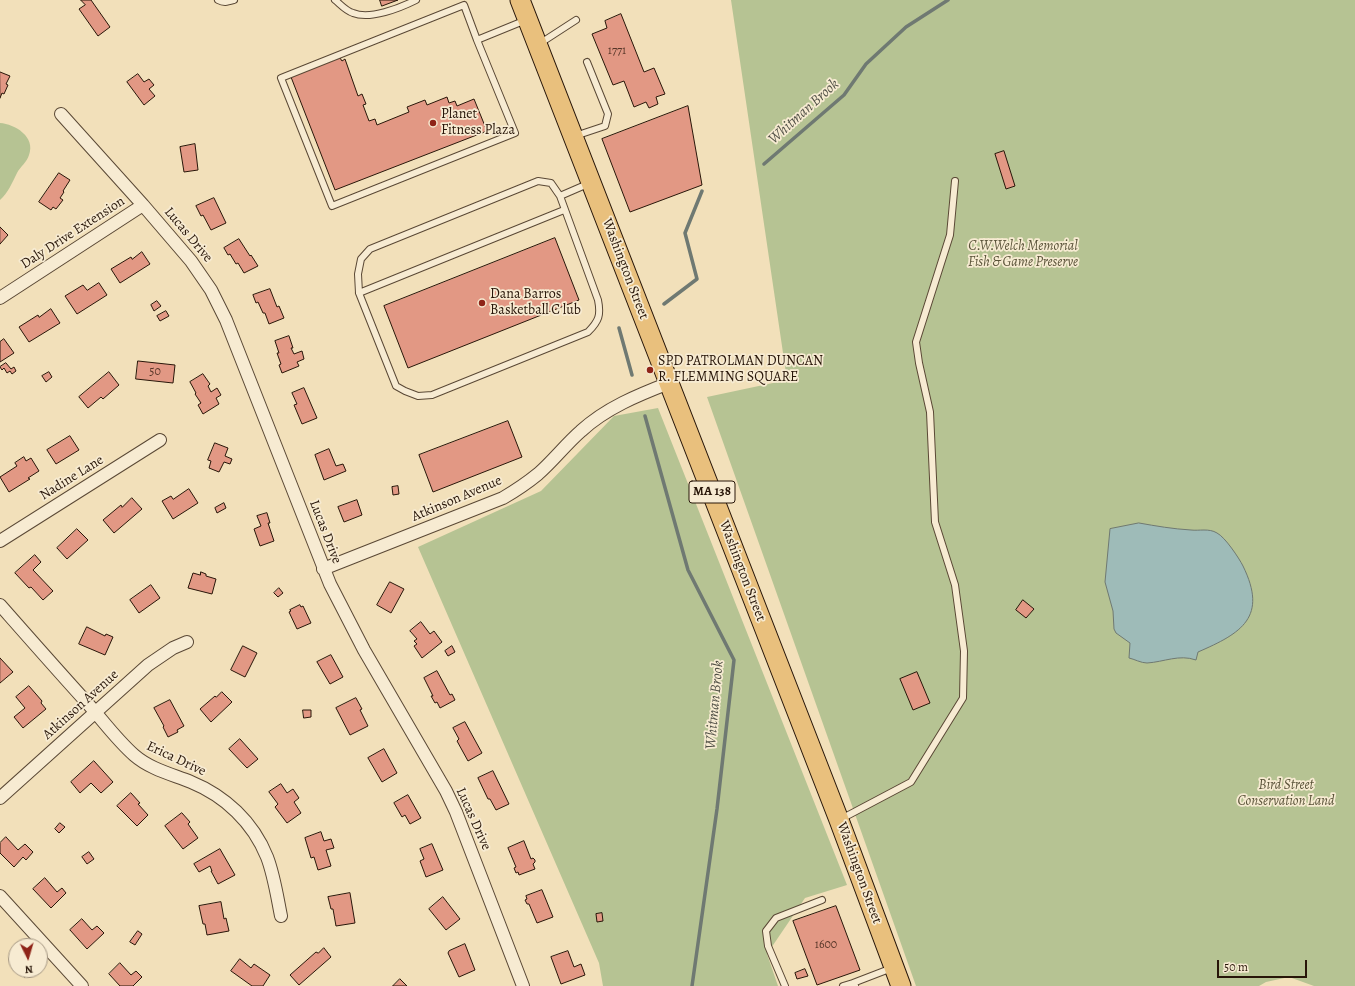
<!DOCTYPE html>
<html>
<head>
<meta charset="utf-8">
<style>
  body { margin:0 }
  #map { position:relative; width:1355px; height:986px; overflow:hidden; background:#f2e0ba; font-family:Alegreya,serif }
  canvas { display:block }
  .north { position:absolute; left:8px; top:938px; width:40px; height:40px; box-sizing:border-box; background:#f7ebd2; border:1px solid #a49682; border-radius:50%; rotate:175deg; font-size:11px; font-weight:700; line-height:16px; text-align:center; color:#281609 }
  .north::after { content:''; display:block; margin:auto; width:14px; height:18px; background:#8f2418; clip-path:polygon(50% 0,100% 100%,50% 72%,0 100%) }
  .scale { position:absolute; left:1217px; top:960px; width:90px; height:18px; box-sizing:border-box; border:2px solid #281609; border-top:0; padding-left:5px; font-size:12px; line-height:14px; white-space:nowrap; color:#281609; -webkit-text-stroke:3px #f7ebd2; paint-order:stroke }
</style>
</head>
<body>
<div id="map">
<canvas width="1355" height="986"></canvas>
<div class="north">N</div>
<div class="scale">50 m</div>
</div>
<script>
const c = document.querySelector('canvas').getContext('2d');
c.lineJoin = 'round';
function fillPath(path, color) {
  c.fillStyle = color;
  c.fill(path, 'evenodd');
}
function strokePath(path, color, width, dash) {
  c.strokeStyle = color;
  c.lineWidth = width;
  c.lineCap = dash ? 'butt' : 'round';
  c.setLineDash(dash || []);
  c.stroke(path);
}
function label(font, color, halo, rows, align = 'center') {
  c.font = font + ' Alegreya,serif';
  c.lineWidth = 3.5;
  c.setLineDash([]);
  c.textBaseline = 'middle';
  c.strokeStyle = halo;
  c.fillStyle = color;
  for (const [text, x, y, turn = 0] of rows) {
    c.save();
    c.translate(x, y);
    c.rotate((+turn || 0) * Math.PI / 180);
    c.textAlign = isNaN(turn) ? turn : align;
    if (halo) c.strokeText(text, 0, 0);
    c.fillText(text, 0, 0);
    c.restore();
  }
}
fillPath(new Path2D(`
  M731,0H1355V986H1314L1289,977L1266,982L1259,986H916L707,397L787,380Z
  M0,123C15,124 36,137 29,155C27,162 20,167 17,173C12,183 8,193 0,200Z
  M658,408L847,885L805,898L767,954L778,986H603L599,963L418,547L541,491L614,416Z`), '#b6c393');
const water = new Path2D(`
  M1139,523C1156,526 1173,529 1191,530C1199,531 1209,528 1217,533C1225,537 1239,558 1243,566C1268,617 1242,633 1198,652L1196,660C1179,654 1164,662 1147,663C1141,663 1134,659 1129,658L1130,643L1116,633L1114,629L1113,611L1105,582L1110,529Z`);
fillPath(water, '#9ebbb8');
strokePath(water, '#6f7972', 1);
strokePath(new Path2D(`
  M764,164L844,95L866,64L906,27L948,0
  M664,304L697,279L685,233L702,191
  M619,328L632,375
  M645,416L688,570L734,660L717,809L692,986`), '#6f7972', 3.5);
const building = new Path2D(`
  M81,0H91L110,27L98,36L79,9L85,5Z
  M380,0H398L382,6Z
  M621,14L644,72L654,68L665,94L656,97L658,104L649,108L646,102L634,107L624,81L613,85L592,34L607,28L605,21Z
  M340,58L342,61L345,59L358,96L362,94L366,104L363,105L369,121L375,119L377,125L409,112L407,107L425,100L427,105L447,97L449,103L455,101L457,106L474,99L487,131L335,190L291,77Z
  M0,72L10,76L6,84L8,85L4,94L2,93L0,98Z
  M138,74L144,82L149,79L154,85L149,89L155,96L144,105L127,82Z
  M688,106L702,185L630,212L602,139Z
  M195,144L198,170L184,172L180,147Z
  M1004,151L1015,186L1006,189L995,154Z
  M59,173L70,180L63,191L64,192L60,198L63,200L56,209L53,207L51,210L39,202Z
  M214,198L226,223L211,230L203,215L201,216L196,206Z
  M0,227L8,235L0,244Z
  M555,238L579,300L408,368L384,306Z
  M239,239L250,256L251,255L258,266L244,273L238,263L236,264L230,254L228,255L224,248Z
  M142,252L150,264L120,283L111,269L131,257L132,259Z
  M99,283L107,295L77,314L65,296L83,285L87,290Z
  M270,289L277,307L279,306L284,318L269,324L265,313H263L258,302L256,303L253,295Z
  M157,301L161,306L154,311L151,305Z
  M51,309L60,323L29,342L19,327L38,315L39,317Z
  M166,311L169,316L160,321L157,316Z
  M289,336L293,348H291L294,354L302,351L304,359L297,362L299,366L282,373L279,365L281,364L277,353H279L275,341Z
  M4,339L14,353L0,362V342Z
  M138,361L175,365L173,383L136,379Z
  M6,363L11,369L14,367L16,371L12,374L10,371L7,373L4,368L2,370L0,367Z
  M49,372L52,377L46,382L42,376Z
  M109,372L119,385L103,399L101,397L88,408L79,397Z
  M203,374L210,384L208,386L211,392L217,388L221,395L216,398L219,404L203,414L198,405L201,403L195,394L196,393L190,382Z
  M304,388L317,418L302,424L294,405L297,404L292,393Z
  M508,421L522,457L433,492L419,455Z
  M70,436L79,450L56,464L47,450Z
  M215,443L228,448L225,456L232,459L230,464L224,462L219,472L209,468L211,461L208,460Z
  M329,449L336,466L343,464L346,471L324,480L315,455Z
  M24,457L26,461L31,458L39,471L28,478L30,479L9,492L0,477L17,466L15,463Z
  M398,486L399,494L393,495L392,487Z
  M189,489L198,503L173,519L162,501L171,496L173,499Z
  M132,498L142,509L114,533L103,520L121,505L122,507Z
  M357,500L362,515L344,522L338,507Z
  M224,503L226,508L217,513L215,508Z
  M267,513L270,523H268L274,541L260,546L254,529L261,526L257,516Z
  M77,529L88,540L67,559L57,548Z
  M35,555L41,562L33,570L53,591L43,600L31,587L29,588L15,573Z
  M201,572L206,574V576L216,579L212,594L188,588L193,573L200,575Z
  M390,582L404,589L391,613L377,605Z
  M151,585L160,598L139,613L130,600Z
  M279,588L283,593L278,597L274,593Z
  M1023,600L1034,609L1026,618L1016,610Z
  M300,605L301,607L303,606L311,623L297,629L289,612L291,611L290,610Z
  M421,622L430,634L434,631L442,642L422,658L414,646L417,644L414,641L417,639L410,631Z
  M87,627L105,636L106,634L113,637L105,655L79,644Z
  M243,646L257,653L245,677L231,670Z
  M452,646L455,652L448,656L445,651Z
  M331,655L343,677L330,684L317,662Z
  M0,658L13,672L0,683Z
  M437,671L450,695L452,694L455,700L440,708L437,702L435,703L431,696H433L424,678Z
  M917,672L930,703L913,710L900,679Z
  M29,686L42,701L41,703L46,709L23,728L14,717L25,708L16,697Z
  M222,692L232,702L211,722L200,709L215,696L216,697Z
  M356,698L362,709L360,710L368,726L350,735L336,708Z
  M170,700L184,726L177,730L178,732L168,737L163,727L164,726L154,708Z
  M303,710H311V717L304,718Z
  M465,722L482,753L468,761L457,741L459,739L453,728Z
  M240,739L258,759L247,768L229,749Z
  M384,749L397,773L382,782L368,758Z
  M94,761L113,782L101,793L91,783L80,793L71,782Z
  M493,771L509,804L496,810L490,799H488L478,778Z
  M281,784L287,793L293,789L299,798L294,802L301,813L287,823L275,807L278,804L269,792Z
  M131,793L140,803L138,804L148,815L137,826L117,806Z
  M408,795L421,818L410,824L405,815L402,817L394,803Z
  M182,813L190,822L188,824L198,838L183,849L165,826Z
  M60,823L65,827L59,833L55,829Z
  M321,832L324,841L331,839L334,848L326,850L331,866L318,870L314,857L311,858L305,838Z
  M6,837L18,850L25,844L33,852L26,860L23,857L14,867L0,853V843Z
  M524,841L531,859L533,858L535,860V862L533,864L535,869L519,875L518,872L516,873L514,868L516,867L508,848Z
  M432,844L443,870L426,877L420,861L424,859L420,849Z
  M220,849L235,875L218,884L211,871H212L210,866L199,872L194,864Z
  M89,852L94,859L87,864L82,857Z
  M45,878L57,892L62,888L66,893L51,908L33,889Z
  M542,890L553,917L537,923L529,904H527L525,900L527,899L526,896Z
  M350,893L355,923L336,926L333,909H331L328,897Z
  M443,897L460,919L446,930L429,909Z
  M221,902L224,919L226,918L229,931L207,935L205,924H203L199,906Z
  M836,906L860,970L817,985L793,921Z
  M602,913L603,921L597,922L596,914Z
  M82,919L92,930L97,926L104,933L87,949L70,930Z
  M138,931L142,934L135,945L130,942Z
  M465,944L475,970L459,977L448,953L449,951Z
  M324,948L331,957L299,985L290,975L316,952L318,953Z
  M568,951L574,967L581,964L585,975L561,984L551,957Z
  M240,959L251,968L254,964L270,975L263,986H252L231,971Z
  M120,963L131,975L136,971L142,977L133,986H120L109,974Z
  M805,969L808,976L797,979L795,973Z
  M20,970H33L25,977Z
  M400,979L407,986H393Z`);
fillPath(building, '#e29884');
strokePath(building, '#281609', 1);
const lane = new Path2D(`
  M218,0C224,3 227,2 234,0
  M335,0C340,4 346,11 353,13C370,20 400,8 416,0
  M477,40L515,133L332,206L281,78L464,5L477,40L526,20
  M539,44L576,20
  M575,136L605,126L608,114L587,62
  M560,196L598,300C601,315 599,321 588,332L432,395L418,396L405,391L396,386L359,293L358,274L361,259L370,249L538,181L551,183L560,196L590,183
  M359,293L564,210
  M841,819L911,782L963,698L964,651L955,585L935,522L930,412L919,363L916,342L950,235L955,181
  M785,986L768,946L766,931L776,918L822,900
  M843,986L853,983
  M855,986L853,983L892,968`);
const street = new Path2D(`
  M61,114L143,205L191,261L211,290L226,320L330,584L364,650L446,791L456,812L523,986
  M0,298L143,205
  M0,541L160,440
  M323,569L503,498C515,491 527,483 538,474C553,461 566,444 581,431C606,408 638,395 669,383
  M0,605C30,639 59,672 89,705C104,722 117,740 134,755C150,769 171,774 191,782C225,796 253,822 267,857C274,875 277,896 281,916
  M0,798L148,665L173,648L187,642
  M0,896L82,986`);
const primary = new Path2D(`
  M520,0L839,820L901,986`);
strokePath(lane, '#5a4835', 8);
strokePath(street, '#5a4835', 14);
strokePath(primary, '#281609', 21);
strokePath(lane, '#f7ebd2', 6);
strokePath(street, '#f7ebd2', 12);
strokePath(primary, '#e9c07d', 19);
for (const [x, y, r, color] of [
  [433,123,4,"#8f2418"],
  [482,303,4,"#8f2418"],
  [650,370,4,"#8f2418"]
]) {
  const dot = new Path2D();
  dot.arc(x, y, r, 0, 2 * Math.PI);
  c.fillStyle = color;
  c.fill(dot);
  strokePath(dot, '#f7ebd2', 1.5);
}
label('12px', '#563628', null, [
  ["1771",617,51],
  ["50",155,372],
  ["1600",826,945]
]);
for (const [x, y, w] of [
  [712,492,46]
]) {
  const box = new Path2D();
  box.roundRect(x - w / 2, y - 11, w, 22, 3);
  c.fillStyle = '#f7ebd2';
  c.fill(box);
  strokePath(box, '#281609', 1);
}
label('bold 13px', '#281609', null, [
  ["MA 138",712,492]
]);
label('14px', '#281609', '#f7ebd2', [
  ["Planet",441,115],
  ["Fitness Plaza",441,131],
  ["Dana Barros",490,295],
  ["Basketball C lub",490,311],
  ["SPD PATROLMAN DUNCAN",658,362],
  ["R. FLEMMING SQUARE",658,378]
], 'left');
label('14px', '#281609', '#f7ebd2', [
  ["Daly Drive Extension",73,233,-33],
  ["Lucas Drive",188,235,50],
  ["Washington Street",625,269,69],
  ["Nadine Lane",72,478,-32],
  ["Atkinson Avenue",457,499,-23],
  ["Lucas Drive",325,532,69],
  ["Washington Street",742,571,69],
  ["Atkinson Avenue",81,705,-42],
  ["Erica Drive",176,759,25],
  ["Lucas Drive",473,819,66],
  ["Washington Street",859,873,70]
]);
label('italic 14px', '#5a5339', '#f7ebd2', [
  ["C.W.Welch Memorial",1023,247],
  ["Fish & Game Preserve",1023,263],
  ["Bird Street",1286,786],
  ["Conservation Land",1286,802]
]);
label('italic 15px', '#515046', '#f7ebd2', [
  ["Whitman Brook",804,112,-42],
  ["Whitman Brook",715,705,-85]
]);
</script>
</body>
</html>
